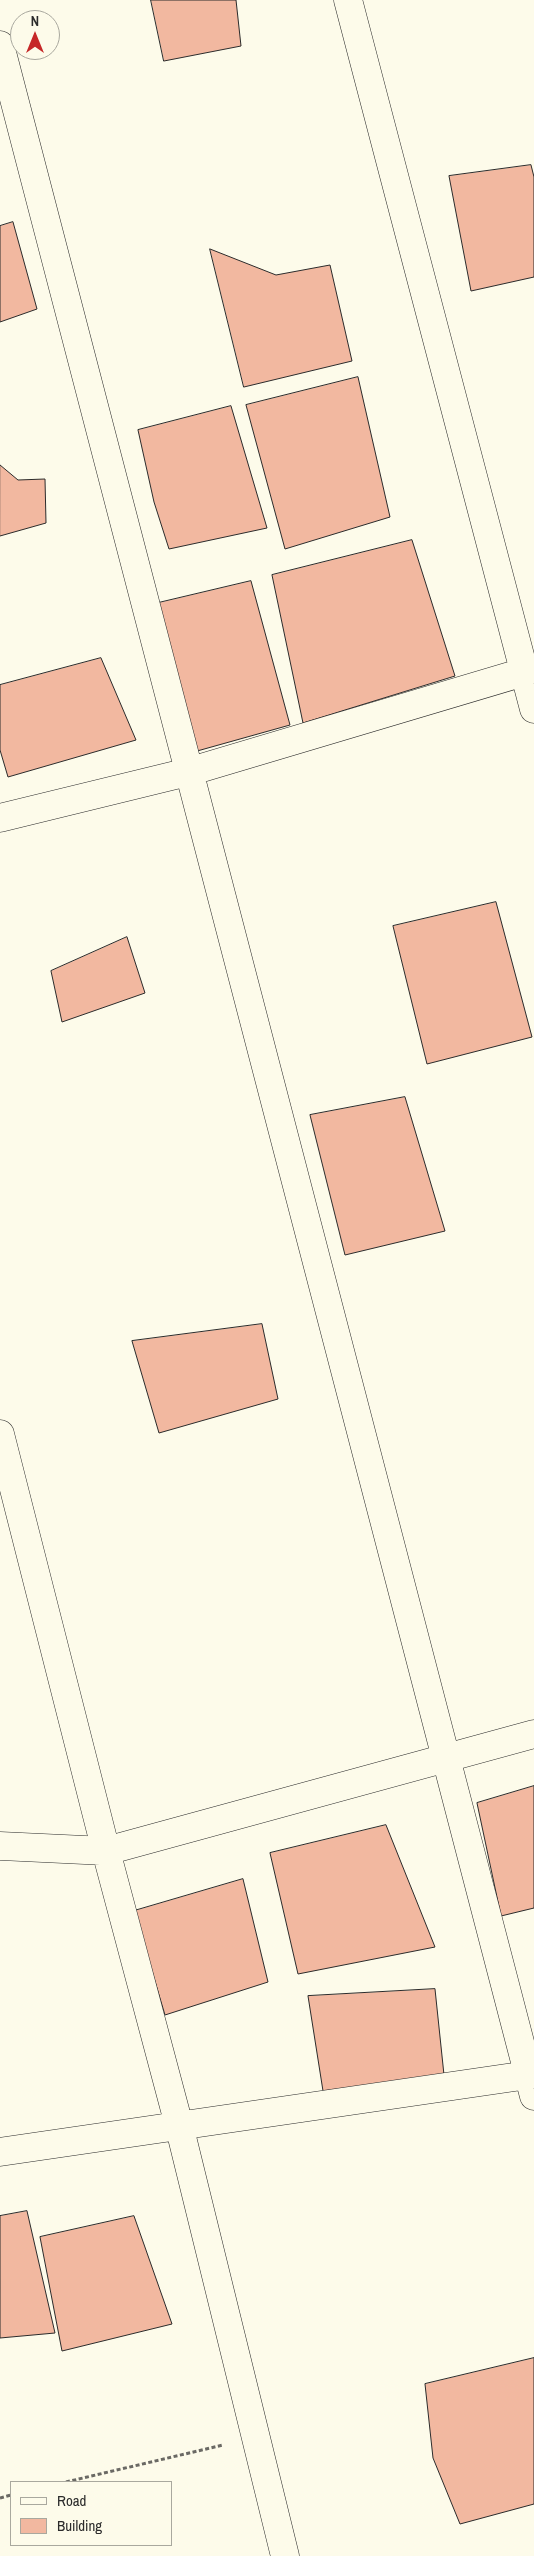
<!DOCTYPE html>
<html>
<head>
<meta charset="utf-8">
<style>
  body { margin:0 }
  #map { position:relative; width:534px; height:2556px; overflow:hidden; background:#fdfbea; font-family:"Archivo Narrow",sans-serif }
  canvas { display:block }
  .legend { position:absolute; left:10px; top:2481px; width:162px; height:65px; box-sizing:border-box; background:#fdfbea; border:1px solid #a9a89e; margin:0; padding:6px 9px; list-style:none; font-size:15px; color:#2b2b2b }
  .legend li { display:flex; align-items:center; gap:10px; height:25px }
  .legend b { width:25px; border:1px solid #a9a89e }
  .north { position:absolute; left:10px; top:10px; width:50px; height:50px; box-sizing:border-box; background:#fdfbea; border:1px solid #a9a89e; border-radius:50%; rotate:0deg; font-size:14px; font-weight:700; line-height:20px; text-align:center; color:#2b2b2b }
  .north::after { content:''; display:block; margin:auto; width:18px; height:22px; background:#c62828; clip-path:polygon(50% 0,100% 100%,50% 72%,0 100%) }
</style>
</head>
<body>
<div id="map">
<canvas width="534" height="2556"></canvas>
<ul class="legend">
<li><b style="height:6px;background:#fdfbea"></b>Road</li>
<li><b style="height:14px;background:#f2b8a0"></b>Building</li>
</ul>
<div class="north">N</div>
</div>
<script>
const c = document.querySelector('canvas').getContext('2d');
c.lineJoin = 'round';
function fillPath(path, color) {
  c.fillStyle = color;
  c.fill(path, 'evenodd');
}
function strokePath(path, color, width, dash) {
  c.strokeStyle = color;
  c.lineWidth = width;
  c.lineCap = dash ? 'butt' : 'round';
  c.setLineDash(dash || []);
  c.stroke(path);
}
const building = new Path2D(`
  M151,0H236L241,46L164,61Z
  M531,165L534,177V277L471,291L449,176Z
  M13,222L37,309L0,322V226Z
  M210,249L276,275L330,265L352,361L244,387Z
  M358,377L390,517L285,549L246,405Z
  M231,406L267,528L169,549L154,502L138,430Z
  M0,465L18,480L45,479L46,523L0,536Z
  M412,540L455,676L303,723L272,575Z
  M251,581L290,725L190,753L154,604Z
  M101,658L136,740L8,777L0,750V685Z
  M496,902L532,1037L427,1064L393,926Z
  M127,937L145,993L62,1022L51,971Z
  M405,1097L445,1231L345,1255L310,1115Z
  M262,1324L278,1399L159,1433L132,1341Z
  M534,1786V1908L501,1916L477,1803Z
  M386,1825L435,1947L298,1974L270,1853Z
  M243,1879L268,1982L165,2015L134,1911Z
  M435,1989L444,2075L323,2091L308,1996Z
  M27,2211L55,2333L0,2338V2216Z
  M134,2216L172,2324L62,2351L40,2237Z
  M534,2358V2504L460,2524L433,2458L425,2384Z`);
fillPath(building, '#f2b8a0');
strokePath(building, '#2b2b2b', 1);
const minor = new Path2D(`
  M348,0L534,709
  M0,45L534,2096
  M0,818L188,772L534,669
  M0,1434L106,1851L179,2125L285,2556
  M0,1846L106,1851L534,1734
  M0,2152L534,2074`);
strokePath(minor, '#2b2b2b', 29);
strokePath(new Path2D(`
  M66,2482L223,2445
  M0,2498L11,2495`), '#6a6964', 3, [4, 2.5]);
strokePath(minor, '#fdfbea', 28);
</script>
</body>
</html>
